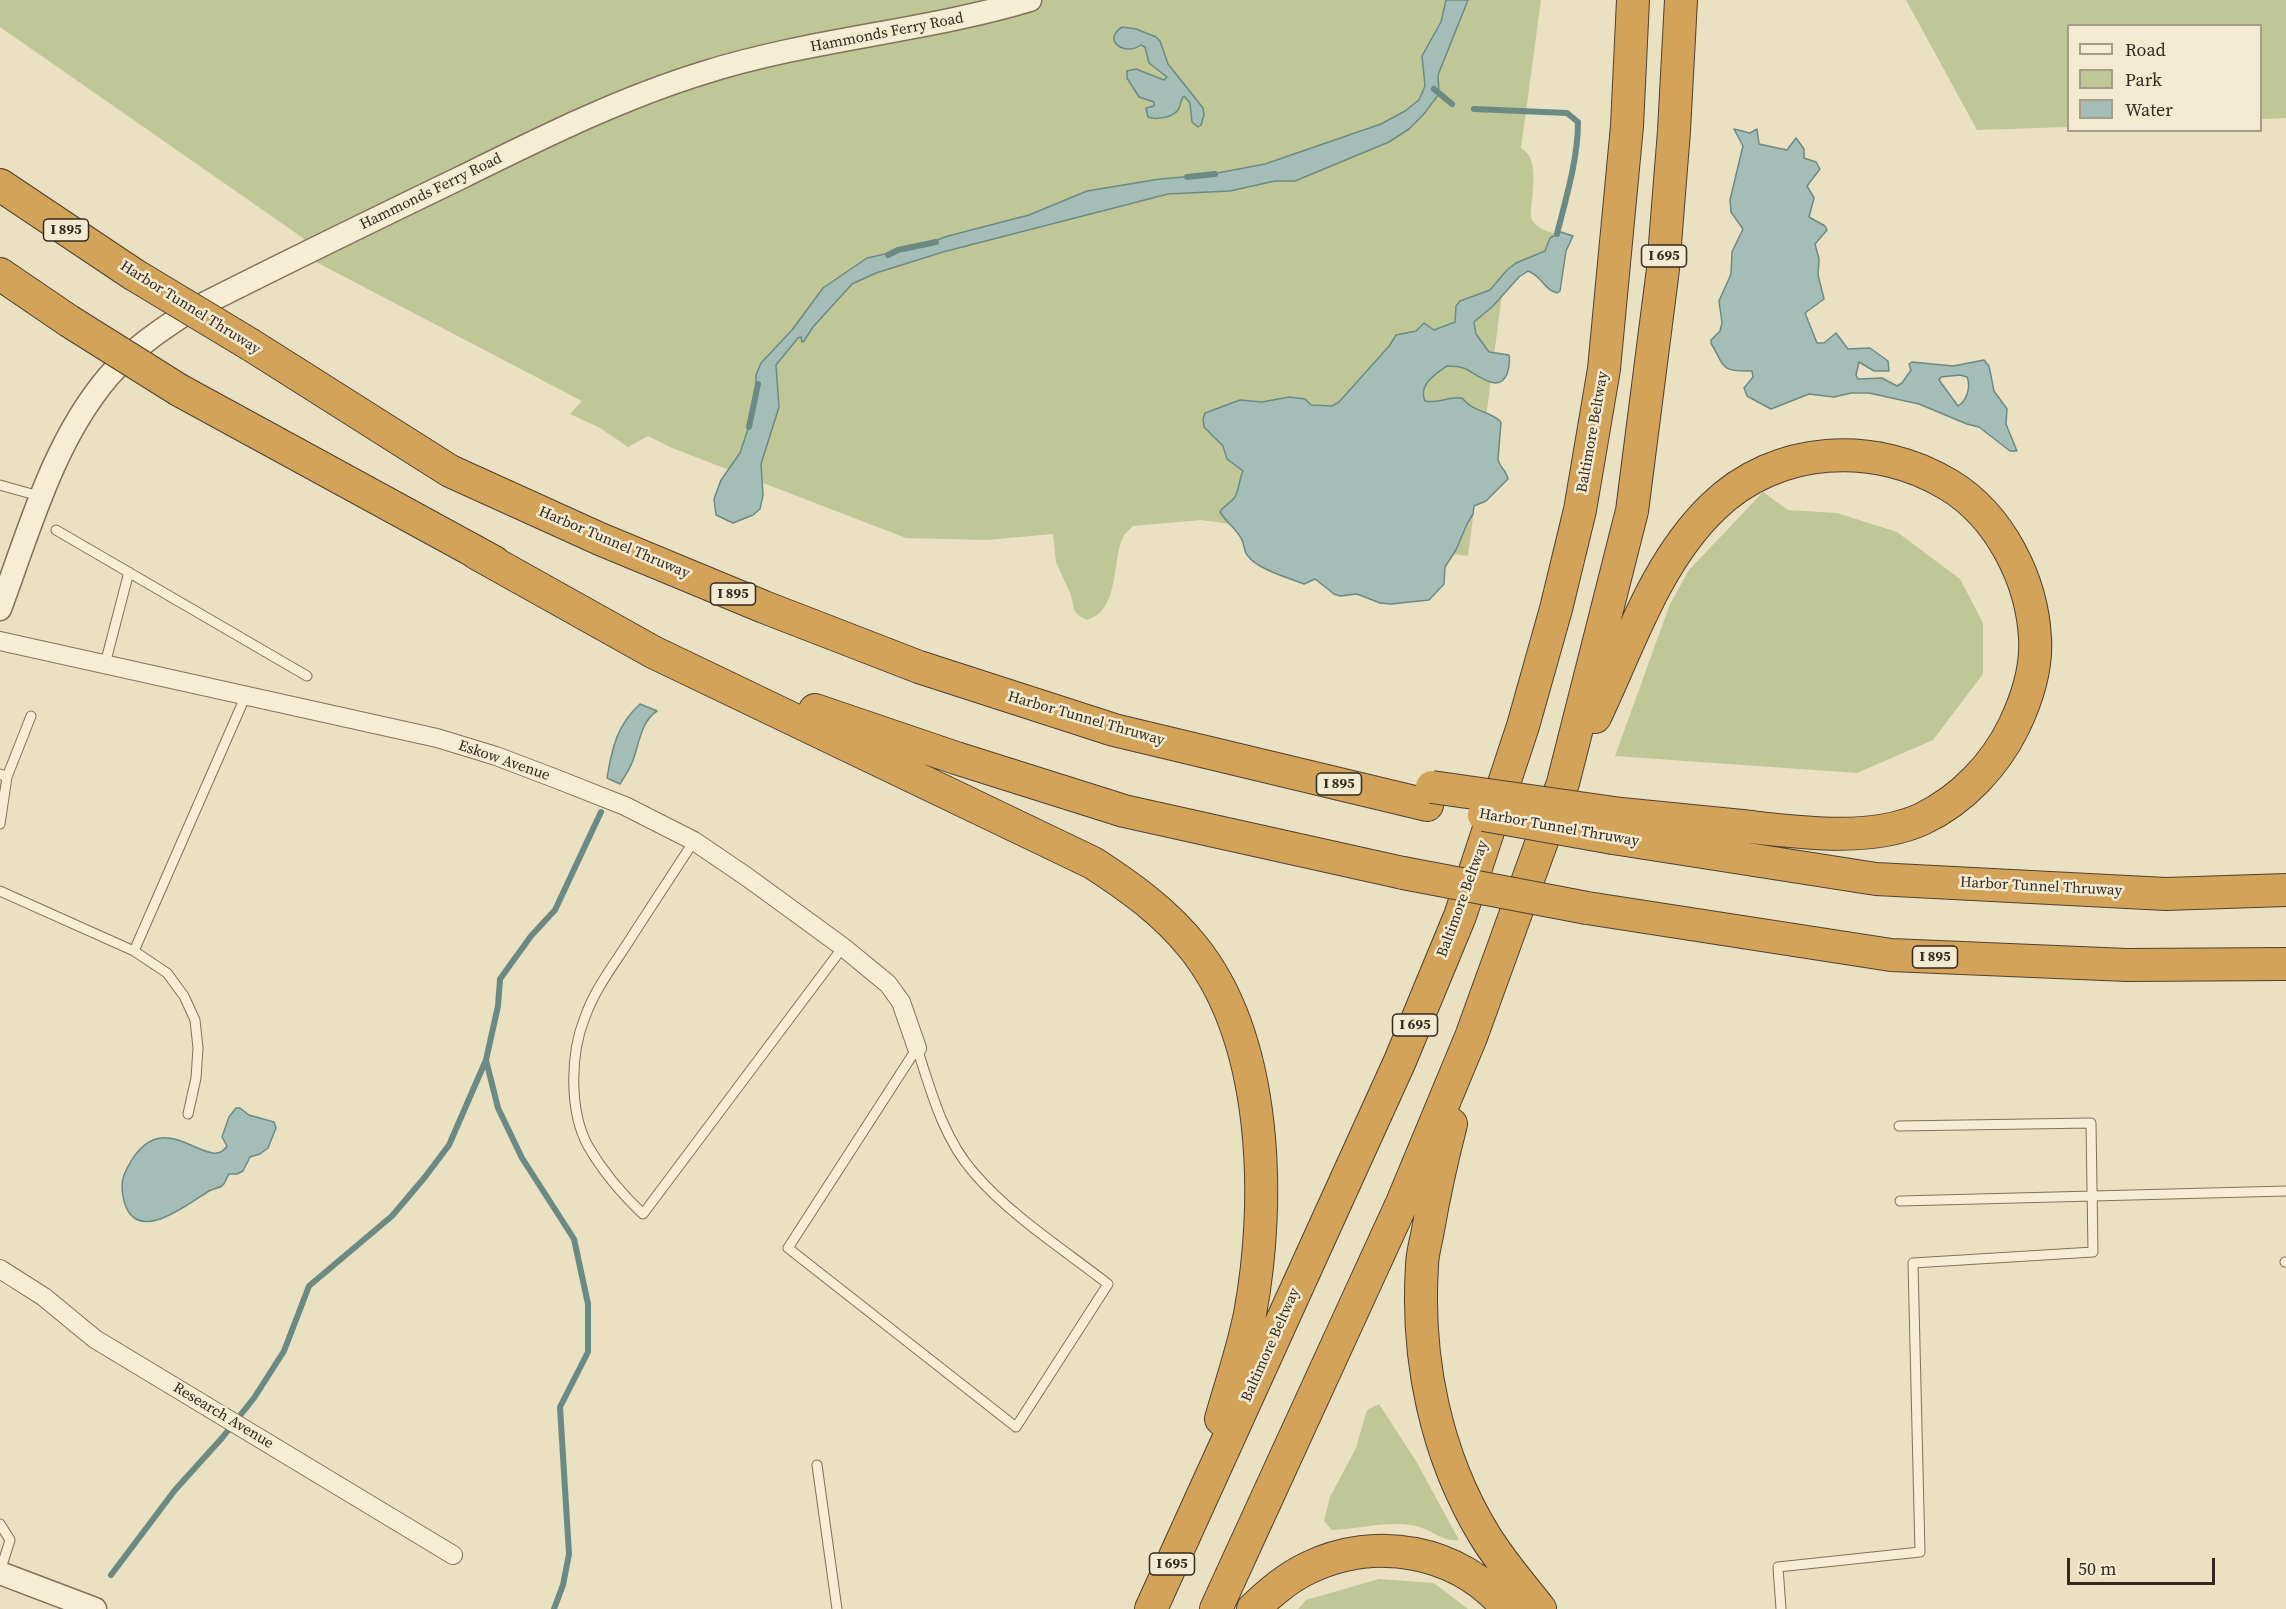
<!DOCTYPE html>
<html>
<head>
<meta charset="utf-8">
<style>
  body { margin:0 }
  #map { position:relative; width:2286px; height:1609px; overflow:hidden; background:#eae0c2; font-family:"Source Serif 4",serif }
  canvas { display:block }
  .legend { position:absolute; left:2067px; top:24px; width:195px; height:108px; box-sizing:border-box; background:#f2ead1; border:2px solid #a69d89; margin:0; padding:8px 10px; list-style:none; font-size:18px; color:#33291e }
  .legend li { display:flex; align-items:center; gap:12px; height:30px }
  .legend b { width:30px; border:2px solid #a69d89 }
  .scale { position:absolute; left:2067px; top:1558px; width:148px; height:27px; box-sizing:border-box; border:3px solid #33291e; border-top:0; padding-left:8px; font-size:18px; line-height:21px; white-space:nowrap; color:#33291e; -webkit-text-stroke:4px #f2ead1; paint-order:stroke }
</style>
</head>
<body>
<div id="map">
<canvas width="2286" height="1609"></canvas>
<ul class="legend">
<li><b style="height:8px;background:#f5edd4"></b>Road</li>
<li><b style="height:16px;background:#bfc797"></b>Park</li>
<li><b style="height:16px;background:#a4bdb7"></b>Water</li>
</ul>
<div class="scale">50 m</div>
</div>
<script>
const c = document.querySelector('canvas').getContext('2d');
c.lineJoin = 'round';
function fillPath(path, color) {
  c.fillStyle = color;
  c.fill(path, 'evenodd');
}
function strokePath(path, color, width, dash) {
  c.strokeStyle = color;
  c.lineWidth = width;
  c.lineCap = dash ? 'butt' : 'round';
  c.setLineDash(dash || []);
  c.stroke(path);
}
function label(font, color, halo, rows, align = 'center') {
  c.font = font + ' "Source Serif 4",serif';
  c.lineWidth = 5;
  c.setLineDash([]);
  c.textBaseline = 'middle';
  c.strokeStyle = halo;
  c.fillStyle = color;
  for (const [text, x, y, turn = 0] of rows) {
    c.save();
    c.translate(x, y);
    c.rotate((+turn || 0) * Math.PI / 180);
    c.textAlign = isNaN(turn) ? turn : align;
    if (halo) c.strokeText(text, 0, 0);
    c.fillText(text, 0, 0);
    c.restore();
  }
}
fillPath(new Path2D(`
  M0,0H1541L1521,148C1542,159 1530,199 1531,218C1536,228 1547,232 1557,234L1550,238L1545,251L1505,271L1468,556L1201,520L1133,526L1124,535L1120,545C1113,570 1117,611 1087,620L1079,616L1074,610L1071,595L1056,562L1053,534L987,540L906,538L672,448L648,436L628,447L600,428L570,414L582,401L316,262L303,238L0,27Z
  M1906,0H2286V118L2261,119L2260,26H2068V127L1977,130Z
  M1763,492L1788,510L1837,513L1897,532L1960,579L1983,623V674L1933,740L1857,773L1615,756L1670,604L1689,570Z
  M1379,1404L1416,1461L1459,1540C1442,1542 1432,1530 1416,1526C1389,1520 1359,1529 1332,1530L1324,1521L1330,1497L1356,1448L1367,1410Z
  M1379,1579L1434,1583L1468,1609H1298L1306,1600Z`), '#bfc797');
const water = new Path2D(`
  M1446,0H1468L1438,75L1439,94L1423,115L1409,129L1389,142L1295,181H1275L1230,191L1168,194L943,252L876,273L852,284L813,327L804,341L802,342L801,337L798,338L776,365L779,407L761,464L763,495L760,509L753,515L733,523L716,515L714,499L721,480L740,453L754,411L756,395V375L761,363L792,330L823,288L867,258L921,246L948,236L1029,215L1087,191L1160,179L1207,175L1265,164L1381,124L1405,111L1419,100L1425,86L1422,56L1441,22Z
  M1122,27L1136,29L1156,37L1160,41L1168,64L1203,108L1204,115L1201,125L1198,127L1192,122L1190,103L1184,96C1180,100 1181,105 1178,110C1172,118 1156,120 1148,117L1146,108L1154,106V102L1139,97L1127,78V71L1136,69L1164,80L1167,77L1149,63L1145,47L1141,45C1124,57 1102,40 1122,27Z
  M1734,129L1750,133L1757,129L1759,144L1787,150L1796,138L1804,149V158L1816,162L1820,169L1807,186L1814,198L1809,217L1825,226L1827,230L1815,244L1819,259L1818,275L1824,299L1805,313L1817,343H1824L1836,333L1848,349L1870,348L1888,361L1889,371H1874L1859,362L1856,375L1858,379L1882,378L1897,386L1902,383L1911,370L1909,364L1912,362L1953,366L1984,360L1989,366L1994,391L2007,409L2006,424L2017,451H2010L1979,427L1967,424L1919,404L1869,393H1851L1834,397L1809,394L1771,409L1747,396L1744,388L1753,377L1752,371C1720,372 1725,367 1711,343V340L1720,331L1722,323L1719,301L1731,274L1732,252L1743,229L1731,212L1730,200L1743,146ZM1960,375L1967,377C1971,386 1967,401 1958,406L1939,380L1941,377Z
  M1561,232L1573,236L1566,251L1560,291L1557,293C1544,290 1541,275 1528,271L1519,277L1493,306L1474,322L1476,334L1489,352L1509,355C1510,361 1509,368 1507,374C1499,394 1478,375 1466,369C1460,366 1454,366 1447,366C1435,374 1418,385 1425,401C1438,404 1449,396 1462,398C1474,413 1489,410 1501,422L1498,459C1499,467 1507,471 1508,479L1486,501L1474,506L1473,514L1467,524L1456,550L1445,567L1444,584L1429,600L1391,604L1380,603L1357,594L1340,596L1334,594L1315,579L1304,584C1289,578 1257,569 1248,556C1243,551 1245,544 1241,538C1236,529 1226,522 1220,512C1224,505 1230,504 1235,497C1239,490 1239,480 1243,471L1227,459L1223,446L1204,427L1203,419L1205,413L1240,400L1262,402L1289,397L1305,399L1311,405L1332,406L1339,402L1390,345L1396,335L1416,331L1424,323L1434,330L1455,322L1456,306L1460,301L1490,290L1506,271L1516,263L1545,251L1550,238Z
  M640,704L657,711C640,722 639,746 632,763C629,770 624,777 620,784L607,778C612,748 617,725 640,704Z
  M236,1108H240L249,1115L274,1122L276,1128L268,1148L260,1154L250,1157L243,1171L237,1174H229C226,1178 226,1183 222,1186C218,1188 213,1189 209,1191C192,1201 145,1240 128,1211C123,1202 120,1185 124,1175C160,1093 208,1177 227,1146L222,1137L229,1117Z`);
fillPath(water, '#a4bdb7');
strokePath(water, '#6c8a84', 1.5);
strokePath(new Path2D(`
  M1434,89L1452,104
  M1474,109L1567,113L1578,122C1578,159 1566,198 1557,234
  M1187,177L1215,174
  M888,255L898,250L936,242
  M749,427L758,384
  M486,1060L498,1108L522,1158L574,1239L588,1304V1352L560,1407L569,1554L563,1585L554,1609
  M111,1575L175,1490L222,1438L254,1398L284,1351L309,1286L392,1216L425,1177L449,1145L486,1060L498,1006L500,979L531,936L555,910L601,812`), '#6c8a84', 6);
const service = new Path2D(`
  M0,485L39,496
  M56,530L307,676
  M105,664L129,572
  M0,774L7,777L0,824
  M7,777L31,716
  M694,841C672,875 650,908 629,941C613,966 595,989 585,1017C570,1054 569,1111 588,1146C603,1172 622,1194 643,1214L843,947
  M0,891L134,951L167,973L184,996L195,1020L198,1048L196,1078L188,1114
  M134,951L246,695
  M917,1048C931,1091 943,1138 974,1173C1011,1216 1063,1249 1108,1284L1016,1427L788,1248Z
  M1900,1201L2286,1191
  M2285,1262H2286
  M817,1465L837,1609
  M0,1524L10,1540L0,1572
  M1781,1609L1778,1567L1920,1552L1913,1263L2093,1252L2091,1123L1899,1126`);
const minor = new Path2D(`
  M0,641L437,738L496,756L554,778L625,806L694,841L747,877L843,947L888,984L901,1002L917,1048
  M0,1269L44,1297L95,1339L453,1555`);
const tertiary = new Path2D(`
  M0,609C29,531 53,442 108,377C131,350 160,330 190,311C280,265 371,221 462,177C541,138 619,99 703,73C810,39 923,32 1030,0
  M0,1573L95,1609`);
const motorway = new Path2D(`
  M0,185L133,274
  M0,274L69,321
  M251,345L450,471L600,539L764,607L919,667L1114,730L1427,805
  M179,390L494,562
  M476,553L653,652L1093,863C1130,887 1165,912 1193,947C1268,1040 1271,1201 1250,1314C1243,1349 1231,1384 1221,1419
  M815,710L956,758L1124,811L1403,873
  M1595,717C1629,646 1655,563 1713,507C1776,445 1875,440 1949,485C2000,516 2032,580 2035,638C2037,669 2027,699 2014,726C1995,765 1962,800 1922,819C1870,843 1797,832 1742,826C1702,822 1661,818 1621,814
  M1613,838L1876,879L2166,894L2286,890
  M1587,908L1891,955L2127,965L2286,964
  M1451,1124C1442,1159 1434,1195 1428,1230C1426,1242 1422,1254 1422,1266C1416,1360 1436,1456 1485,1536C1501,1562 1521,1585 1540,1609
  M1151,1609L1400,1061L1460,916L1523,726L1556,609L1580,510L1604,369L1627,126L1633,0
  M1216,1609L1402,1203L1471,1037L1563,783L1632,511L1663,269L1674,131L1681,0
  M1253,1609C1270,1593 1287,1578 1308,1568C1376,1535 1459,1550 1508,1609`);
strokePath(service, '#82715b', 11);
strokePath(minor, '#82715b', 20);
strokePath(tertiary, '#82715b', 25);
strokePath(motorway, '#50402f', 34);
strokePath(service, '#f5edd4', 9);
strokePath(minor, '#f5edd4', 18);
strokePath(tertiary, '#f5edd4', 22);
strokePath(motorway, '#d3a359', 32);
const motorwayBridge = new Path2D(`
  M133,274L251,345
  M69,321L179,390
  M1432,787L1621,814
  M1484,815L1613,838
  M1403,873L1587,908`);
strokePath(motorwayBridge, '#50402f', 34, []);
strokePath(motorwayBridge, '#d3a359', 32);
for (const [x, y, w] of [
  [66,230,45],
  [1664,256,45],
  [733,594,45],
  [1339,784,45],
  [1935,957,45],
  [1415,1025,45],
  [1172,1564,45]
]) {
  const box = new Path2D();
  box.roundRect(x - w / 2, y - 11, w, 22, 4.5);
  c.fillStyle = '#f2ead1';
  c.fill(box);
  strokePath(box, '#33291e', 1.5);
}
label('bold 14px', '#33291e', null, [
  ["I 895",66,230],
  ["I 695",1664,256],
  ["I 895",733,594],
  ["I 895",1339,784],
  ["I 895",1935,957],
  ["I 695",1415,1025],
  ["I 695",1172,1564]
]);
label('15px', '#33291e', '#f2ead1', [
  ["Hammonds Ferry Road",887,33,-11],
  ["Hammonds Ferry Road",431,192,-26],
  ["Harbor Tunnel Thruway",190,308,32],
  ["Baltimore Beltway",1593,432,-80],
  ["Harbor Tunnel Thruway",614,543,23],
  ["Harbor Tunnel Thruway",1086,719,16],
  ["Eskow Avenue",504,761,19],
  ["Harbor Tunnel Thruway",1559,828,10],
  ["Harbor Tunnel Thruway",2041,887,3],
  ["Baltimore Beltway",1463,899,-70],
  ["Baltimore Beltway",1271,1345,-66],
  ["Research Avenue",223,1416,31]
]);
</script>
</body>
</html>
